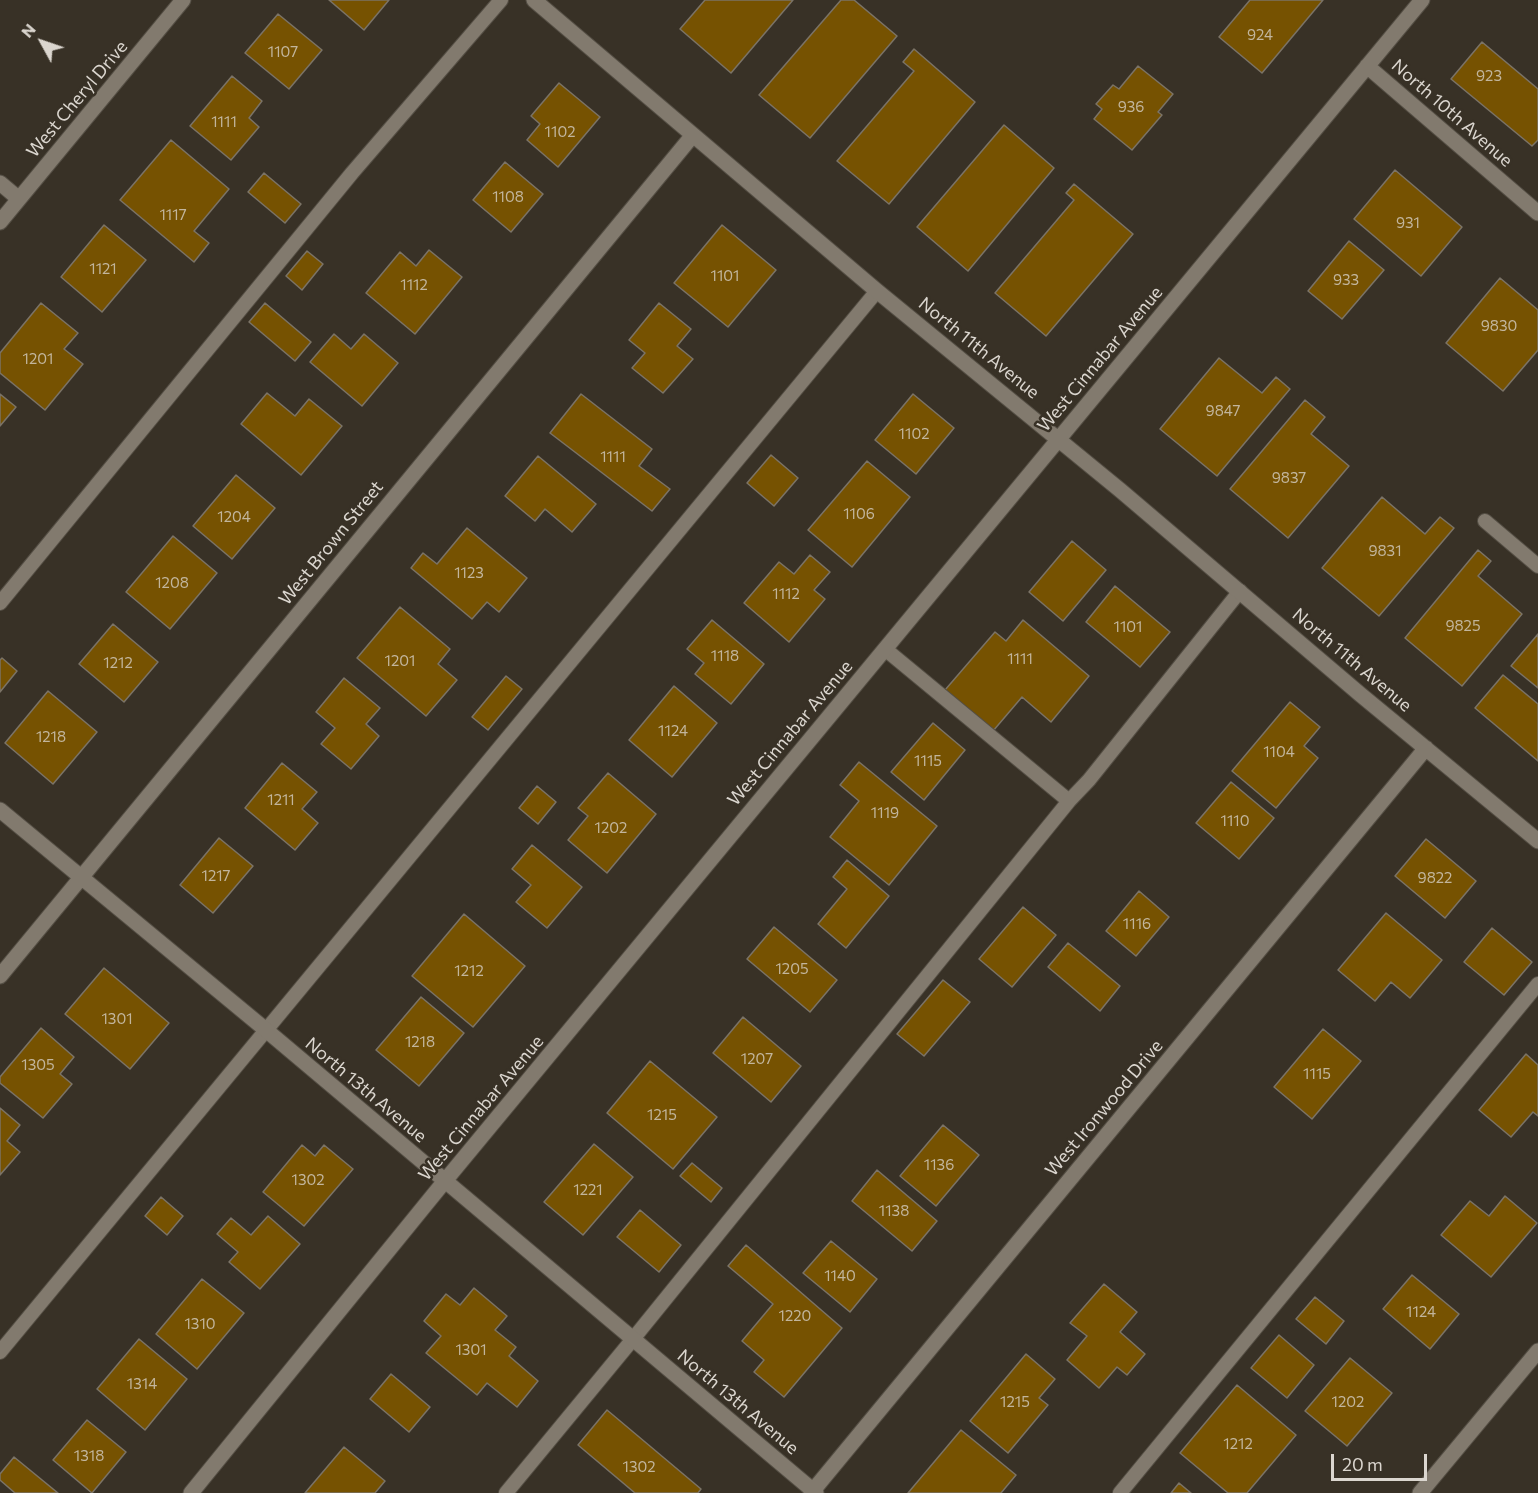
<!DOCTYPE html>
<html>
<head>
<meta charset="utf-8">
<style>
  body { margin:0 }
  #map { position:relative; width:1538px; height:1493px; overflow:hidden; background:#383126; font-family:Commissioner,sans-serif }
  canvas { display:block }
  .north { position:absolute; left:12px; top:12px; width:60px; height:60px; -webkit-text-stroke:4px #383126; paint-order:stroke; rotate:310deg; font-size:16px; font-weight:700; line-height:24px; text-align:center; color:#dbd6cf }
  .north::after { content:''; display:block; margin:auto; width:21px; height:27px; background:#dbd6cf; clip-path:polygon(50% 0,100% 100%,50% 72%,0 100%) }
  .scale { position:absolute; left:1331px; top:1454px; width:96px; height:27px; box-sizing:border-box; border:3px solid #dbd6cf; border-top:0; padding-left:8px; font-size:18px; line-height:21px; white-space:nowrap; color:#dbd6cf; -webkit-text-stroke:4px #383126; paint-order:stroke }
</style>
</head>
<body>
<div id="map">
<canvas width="1538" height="1493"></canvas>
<div class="north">N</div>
<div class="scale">20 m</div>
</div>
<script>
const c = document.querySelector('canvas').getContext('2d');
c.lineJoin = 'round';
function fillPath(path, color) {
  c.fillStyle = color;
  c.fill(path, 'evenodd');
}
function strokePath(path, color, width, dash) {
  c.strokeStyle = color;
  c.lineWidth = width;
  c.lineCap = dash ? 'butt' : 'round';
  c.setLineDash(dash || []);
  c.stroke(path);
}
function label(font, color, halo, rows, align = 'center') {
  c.font = font + ' Commissioner,sans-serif';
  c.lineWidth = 5;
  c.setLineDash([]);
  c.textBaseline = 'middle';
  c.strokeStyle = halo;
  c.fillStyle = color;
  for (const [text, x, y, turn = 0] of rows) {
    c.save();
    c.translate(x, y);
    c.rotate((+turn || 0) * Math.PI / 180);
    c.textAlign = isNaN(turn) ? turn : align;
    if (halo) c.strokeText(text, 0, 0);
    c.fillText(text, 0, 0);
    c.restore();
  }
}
const building = new Path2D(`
  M329,0H389L364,30Z
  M705,0H793L731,73L680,29Z
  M841,0H854L897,36L810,138L759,95Z
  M1250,0H1323L1262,73L1219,37Z
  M278,14L322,50L289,89L245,53Z
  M1482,42L1538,89V140L1532,146L1451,79Z
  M914,49L975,102L889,204L837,161L914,71L903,62Z
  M1138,66L1173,94L1158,112L1162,115L1132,150L1094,119L1102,109L1096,104L1113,85L1119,89Z
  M232,76L262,101L249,118L259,127L231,160L190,126Z
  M559,83L600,117L558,167L527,140L540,124L531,116Z
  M1004,125L1054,168L968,271L917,227Z
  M171,140L229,189L194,231L209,243L194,262L120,200Z
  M505,162L543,194L511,232L473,200Z
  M1395,170L1462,227L1421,276L1354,219Z
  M264,173L301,204L285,223L248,192Z
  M1074,184L1133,234L1046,336L995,293L1074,200L1066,193Z
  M104,225L146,260L102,312L61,277Z
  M722,225L776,270L728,327L674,283Z
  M1349,241L1384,270L1342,319L1308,291Z
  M429,250L462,277L415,334L366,293L400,252L416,266Z
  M307,251L323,264L302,290L286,276Z
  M1500,278L1538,310V350L1503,391L1446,343Z
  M41,303L78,333L64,349L83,364L45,410L0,373V353Z
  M265,303L311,342L295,361L249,322Z
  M659,303L691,329L677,346L693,359L663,393L632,368L645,353L629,340Z
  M334,334L351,349L364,334L398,363L362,406L310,362Z
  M1219,358L1262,393L1276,377L1290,389L1217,476L1160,429Z
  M267,393L295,416L309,399L342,426L301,475L241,424Z
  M0,394L16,407L0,426Z
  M581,394L652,449L639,466L670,489L652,511L550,433Z
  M913,394L954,428L916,474L875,440Z
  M1305,400L1325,417L1311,434L1349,466L1288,538L1230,489Z
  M771,455L798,478L774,506L747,483Z
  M538,456L596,504L572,532L545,509L535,521L505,496Z
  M867,461L910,497L852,567L808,530Z
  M236,475L275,508L232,559L193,526Z
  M1382,497L1425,534L1440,517L1454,528L1379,616L1322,568Z
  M467,528L527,578L499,612L487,602L472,619L411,568L423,553L437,564Z
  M173,536L217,573L170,629L126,592Z
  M1072,541L1106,570L1063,621L1029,592Z
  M1478,550L1491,561L1478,576L1522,614L1462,686L1405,638Z
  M810,555L830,572L814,590L825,599L789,642L744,603L779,562L794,574Z
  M1115,586L1170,632L1140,667L1086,622Z
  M400,607L450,649L438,664L457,680L426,716L357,658Z
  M712,620L764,664L731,704L695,674L704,663L687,649Z
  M1023,620L1089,676L1051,722L1022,697L993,731L945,690L995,632L1006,641Z
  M113,624L158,662L124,702L79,664Z
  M1538,634V688L1511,666Z
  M2,658L17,671L0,692V660Z
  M1503,675L1538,704V761L1475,708Z
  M506,676L522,689L488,730L472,717Z
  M344,678L380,708L366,724L379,736L351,769L321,744L335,728L316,712Z
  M674,686L717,723L672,777L629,740Z
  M48,691L97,732L53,784L5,743Z
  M1290,702L1320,727L1304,746L1318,758L1276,808L1232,771Z
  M933,723L965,750L924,800L891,772Z
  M859,762L937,826L889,885L830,837L859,801L840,785Z
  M282,763L317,792L302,809L318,823L295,850L245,808Z
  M608,773L656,814L607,873L568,840L588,816L578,808Z
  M1231,782L1274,818L1239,859L1196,823Z
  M537,786L556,802L538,824L519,808Z
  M219,838L253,866L213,913L180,885Z
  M1426,839L1476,881L1445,918L1395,876Z
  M532,845L582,887L547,928L516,902L531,885L512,869Z
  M847,860L889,896L846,948L818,924L847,889L833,877Z
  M1139,891L1169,917L1136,956L1106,931Z
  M1023,907L1056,935L1012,987L979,959Z
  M1386,913L1442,960L1410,998L1391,982L1375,1001L1338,970Z
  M464,914L525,966L473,1027L412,976Z
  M774,927L837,980L810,1012L747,959Z
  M1492,928L1532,962L1504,995L1464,962Z
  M1068,943L1120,986L1100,1011L1048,967Z
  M104,968L169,1023L130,1069L65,1014Z
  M943,980L970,1002L924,1056L897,1034Z
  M421,997L464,1033L419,1086L376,1050Z
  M743,1017L801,1066L771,1102L713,1053Z
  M41,1028L74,1057L60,1074L72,1084L43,1118L0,1083V1077Z
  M1323,1029L1361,1061L1312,1119L1274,1087Z
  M1526,1054L1538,1065V1116L1533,1112L1511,1137L1479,1110Z
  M650,1061L717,1117L673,1169L607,1113Z
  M0,1108L20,1125L7,1141L20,1152L0,1175Z
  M943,1125L979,1155L936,1206L900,1176Z
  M594,1144L633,1177L583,1235L544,1202Z
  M302,1145L315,1156L324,1145L353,1169L304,1226L263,1192Z
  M692,1163L722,1188L711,1202L680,1176Z
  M877,1170L937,1221L912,1251L852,1201Z
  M1505,1196L1537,1223L1491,1277L1441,1235L1470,1201L1489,1216Z
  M161,1197L183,1216L167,1235L145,1216Z
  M640,1210L681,1245L659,1272L617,1237Z
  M268,1216L300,1244L260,1289L229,1262L238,1252L217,1234L231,1218L251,1235Z
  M831,1241L877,1279L850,1312L803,1273Z
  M746,1245L842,1328L784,1397L754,1372L764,1360L742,1341L773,1304L728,1266Z
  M1412,1275L1459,1314L1430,1349L1383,1309Z
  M202,1279L244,1313L197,1369L156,1334Z
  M1104,1284L1137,1312L1120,1332L1145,1354L1127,1375L1117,1367L1099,1388L1067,1360L1087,1336L1070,1323Z
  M474,1288L507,1316L495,1330L516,1347L509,1356L538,1381L517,1407L487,1383L477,1395L426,1353L441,1336L424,1321L446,1294L460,1305Z
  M1315,1297L1344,1321L1326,1344L1296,1319Z
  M1279,1335L1314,1365L1287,1398L1251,1368Z
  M139,1339L187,1379L145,1430L97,1389Z
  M1026,1354L1055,1379L1039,1398L1048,1405L1008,1453L970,1421Z
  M1350,1358L1392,1393L1347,1446L1305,1411Z
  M391,1374L430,1407L409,1432L370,1399Z
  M1237,1385L1296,1435L1247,1493H1228L1180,1453Z
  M607,1410L701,1489L698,1493H635L578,1445Z
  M87,1420L126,1452L92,1493L53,1460Z
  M961,1430L1016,1475L1001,1493H908Z
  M344,1447L385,1481L375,1493H305Z
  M14,1457L58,1493H15L0,1480V1474Z
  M1179,1483L1191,1493H1171Z`);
fillPath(building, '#765201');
strokePath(building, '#7b7366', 1.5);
const lane = new Path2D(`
  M1485,521L1538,566
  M0,603L352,173L501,0
  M1069,801L1089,780L1240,591
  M0,1352L877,291
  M506,1493L633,1339L1069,801L885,649
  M1120,1493L1538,984`);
const street = new Path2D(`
  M534,0L877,291L1120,490L1361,695L1538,841
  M1367,66L1538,213
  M0,183L19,199
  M0,222L183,0
  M0,810L266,1030L816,1493
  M0,976L693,135
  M191,1493L444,1182L1422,0
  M811,1493L1426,748
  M1420,1493L1538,1351`);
strokePath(lane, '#544e44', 16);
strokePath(street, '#544e44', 17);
strokePath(lane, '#827a6e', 14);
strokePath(street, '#827a6e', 15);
label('15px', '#c2b59c', null, [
  ["924",1260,35],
  ["1107",283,52],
  ["923",1489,76],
  ["936",1131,107],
  ["1111",224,122],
  ["1102",560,132],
  ["1108",508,197],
  ["1117",173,215],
  ["931",1408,223],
  ["1121",103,269],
  ["1101",725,276],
  ["933",1346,280],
  ["1112",414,285],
  ["9830",1499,326],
  ["1201",38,359],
  ["9847",1223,411],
  ["1102",914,434],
  ["1111",613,457],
  ["9837",1289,478],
  ["1106",859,514],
  ["1204",234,517],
  ["9831",1385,551],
  ["1123",469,573],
  ["1208",172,583],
  ["1112",786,594],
  ["9825",1463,626],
  ["1101",1128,627],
  ["1118",725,656],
  ["1111",1020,659],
  ["1201",400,661],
  ["1212",118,663],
  ["1124",673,731],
  ["1218",51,737],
  ["1104",1279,752],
  ["1115",928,761],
  ["1211",281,800],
  ["1119",885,813],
  ["1110",1235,821],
  ["1202",611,828],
  ["1217",216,876],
  ["9822",1435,878],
  ["1116",1137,924],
  ["1205",792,969],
  ["1212",469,971],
  ["1301",117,1019],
  ["1218",420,1042],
  ["1207",757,1059],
  ["1305",38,1065],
  ["1115",1317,1074],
  ["1215",662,1115],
  ["1136",939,1165],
  ["1302",308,1180],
  ["1221",588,1190],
  ["1138",894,1211],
  ["1140",840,1276],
  ["1124",1421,1312],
  ["1220",795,1316],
  ["1310",200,1324],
  ["1301",471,1350],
  ["1314",142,1384],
  ["1215",1015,1402],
  ["1202",1348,1402],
  ["1212",1238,1444],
  ["1318",89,1456],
  ["1302",639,1467]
]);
label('18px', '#dbd6cf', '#383126', [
  ["West Cheryl Drive",77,99,-50],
  ["North 10th Avenue",1452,113,41],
  ["North 11th Avenue",979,348,39],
  ["West Cinnabar Avenue",1100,359,-50],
  ["West Brown Street",331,543,-51],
  ["North 11th Avenue",1352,660,40],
  ["West Cinnabar Avenue",790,733,-50],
  ["North 13th Avenue",366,1090,40],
  ["West Cinnabar Avenue",481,1108,-50],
  ["West Ironwood Drive",1104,1108,-50],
  ["North 13th Avenue",738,1402,40]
]);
</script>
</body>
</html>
